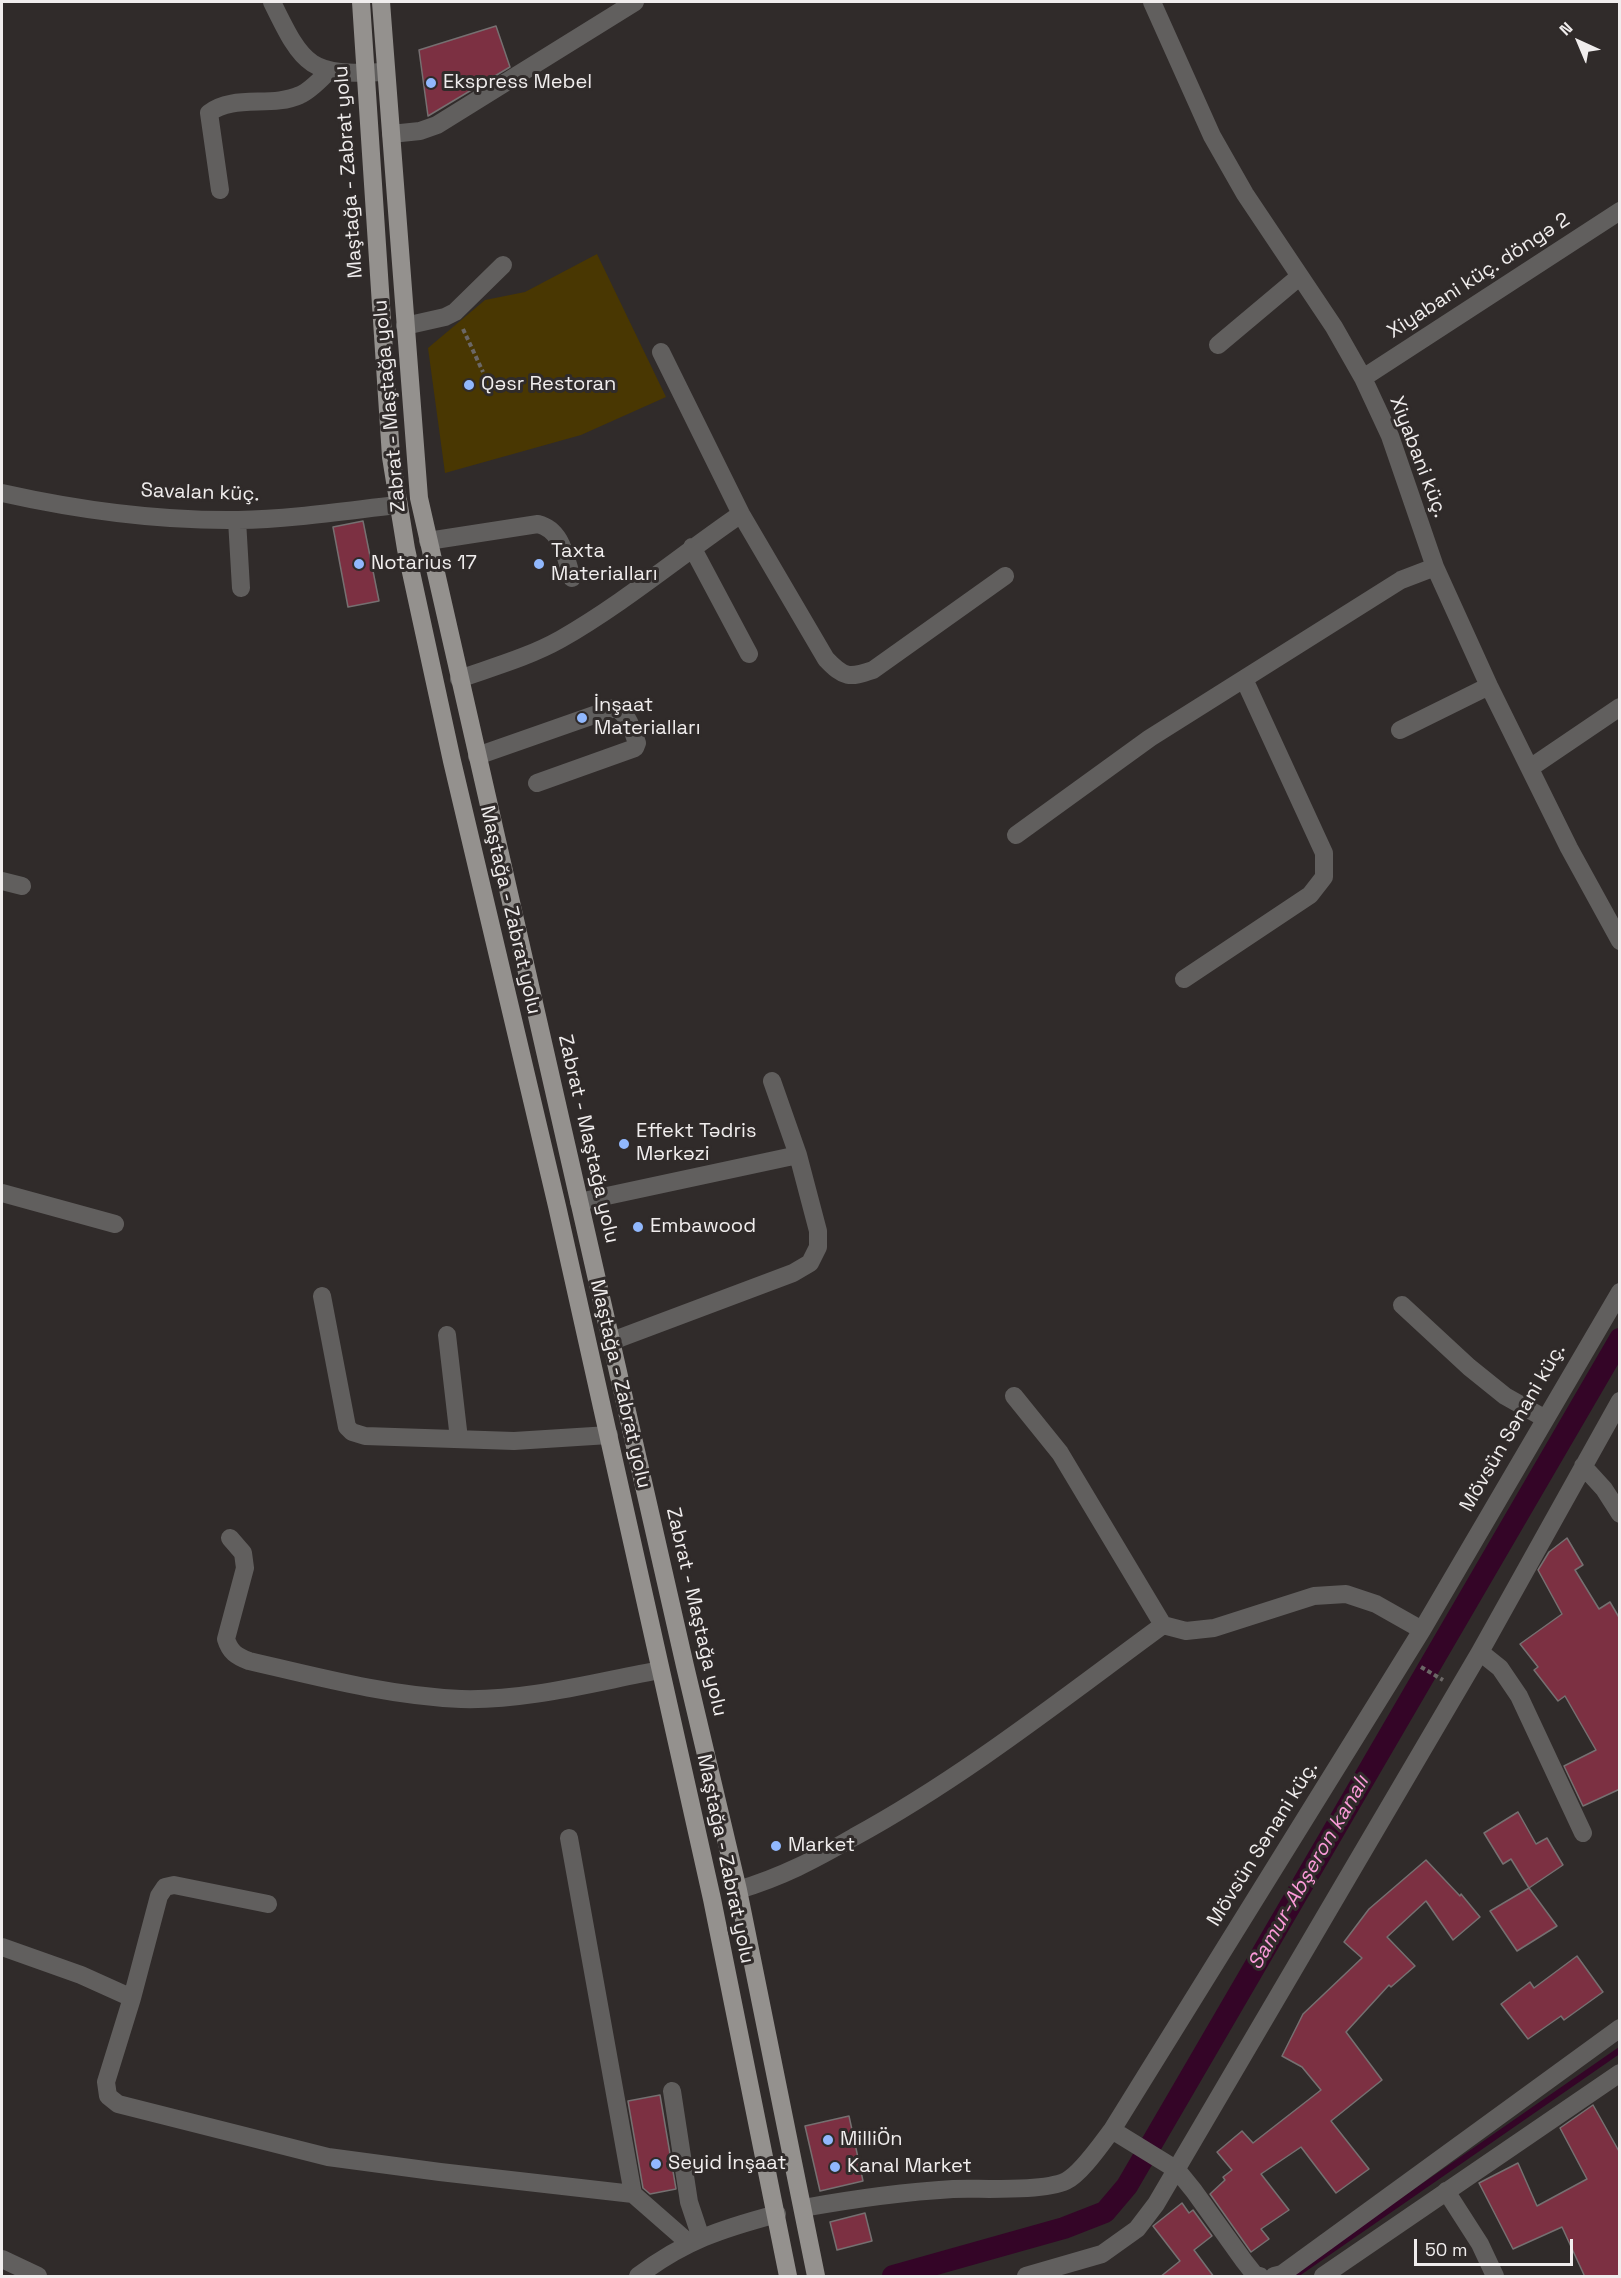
<!DOCTYPE html>
<html>
<head>
<meta charset="utf-8">
<style>
  body { margin:0 }
  #map { position:relative; width:1621px; height:2278px; overflow:hidden; background:#302b2a; font-family:"Space Grotesk",sans-serif }
  canvas { display:block }
  .frame { position:absolute; inset:0; border:3px solid #f0eded; pointer-events:none }
  .north { position:absolute; left:1549px; top:12px; width:60px; height:60px; -webkit-text-stroke:4px #302b2a; paint-order:stroke; rotate:316deg; font-size:16px; font-weight:700; line-height:24px; text-align:center; color:#f0eded }
  .north::after { content:''; display:block; margin:auto; width:21px; height:27px; background:#f0eded; clip-path:polygon(50% 0,100% 100%,50% 72%,0 100%) }
  .scale { position:absolute; left:1414px; top:2239px; width:159px; height:27px; box-sizing:border-box; border:3px solid #f0eded; border-top:0; padding-left:8px; font-size:18px; line-height:21px; white-space:nowrap; color:#f0eded; -webkit-text-stroke:4px #302b2a; paint-order:stroke }
</style>
</head>
<body>
<div id="map">
<canvas width="1621" height="2278"></canvas>
<div class="frame"></div>
<div class="north">N</div>
<div class="scale">50 m</div>
</div>
<script>
const c = document.querySelector('canvas').getContext('2d');
c.lineJoin = 'round';
function fillPath(path, color) {
  c.fillStyle = color;
  c.fill(path, 'evenodd');
}
function strokePath(path, color, width, dash) {
  c.strokeStyle = color;
  c.lineWidth = width;
  c.lineCap = dash ? 'butt' : 'round';
  c.setLineDash(dash || []);
  c.stroke(path);
}
function label(font, color, halo, rows, align = 'center') {
  c.font = font + ' "Space Grotesk",sans-serif';
  c.lineWidth = 6;
  c.setLineDash([]);
  c.textBaseline = 'middle';
  c.strokeStyle = halo;
  c.fillStyle = color;
  for (const [text, x, y, turn = 0] of rows) {
    c.save();
    c.translate(x, y);
    c.rotate((+turn || 0) * Math.PI / 180);
    c.textAlign = isNaN(turn) ? turn : align;
    if (halo) c.strokeText(text, 0, 0);
    c.fillText(text, 0, 0);
    c.restore();
  }
}
fillPath(new Path2D(`
  M597,254L666,397L581,435L445,473L428,348L485,300L525,292Z`), '#493702');
strokePath(new Path2D(`
  M1294,2276L1620,2050`), '#340527', 6);
strokePath(new Path2D(`
  M893,2276L1064,2228L1105,2212L1127,2186L1620,1339`), '#340527', 22);
const building = new Path2D(`
  M496,26L510,67L428,116L419,50Z
  M363,521L379,601L348,607L333,527Z
  M1567,1538L1583,1565L1575,1570L1599,1609L1610,1602L1620,1619V1789L1583,1806L1564,1766L1596,1750L1565,1696L1558,1701L1534,1670L1538,1667L1520,1644L1562,1614L1538,1570L1549,1552Z
  M1518,1812L1536,1844L1547,1838L1563,1865L1529,1888L1511,1859L1503,1864L1484,1833Z
  M1426,1860L1460,1896L1461,1894L1480,1917L1453,1940L1426,1901L1387,1937L1415,1966L1391,1987L1389,1985L1346,2032L1382,2080L1331,2121L1369,2169L1336,2193L1301,2147L1261,2174L1289,2210L1261,2229L1269,2239L1251,2252L1210,2194L1225,2180L1223,2177L1232,2170L1217,2152L1242,2131L1253,2143L1321,2090L1302,2067L1282,2056L1303,2014L1362,1958L1344,1942L1369,1909Z
  M1529,1888L1557,1926L1517,1951L1490,1911Z
  M1577,1956L1603,1992L1564,2020L1561,2016L1528,2039L1501,2004L1530,1982L1534,1988Z
  M660,2095L676,2189L650,2194L643,2188L628,2101Z
  M1593,2105L1620,2153V2277H1585L1562,2227L1513,2249L1479,2183L1518,2163L1537,2206L1587,2179L1560,2128Z
  M849,2116L863,2181L820,2191L805,2126Z
  M1182,2203L1189,2213L1193,2210L1212,2236L1194,2250L1214,2277H1160L1180,2261L1153,2226Z
  M865,2213L872,2241L837,2250L830,2222Z`);
fillPath(building, '#7c3042');
strokePath(building, '#767071', 1.5);
strokePath(new Path2D(`
  M463,329L483,372
  M1421,1667L1443,1680`), '#6b6766', 4, [4.5, 3]);
strokePath(new Path2D(`
  M272,2C304,68 310,76 385,72
  M1152,2L1212,136L1245,194L1334,327L1363,378L1390,436L1435,567L1489,686L1569,848L1620,941
  M391,134L420,131L437,125L635,2
  M220,190L209,113C233,94 272,108 300,95C310,91 321,79 329,71
  M405,326L445,317L455,312L503,265
  M1218,345L1299,277
  M661,352L741,514L826,659C844,678 849,678 873,670L1005,576
  M1363,378L1620,211
  M2,493C78,510 159,521 238,520C291,519 344,511 397,505
  M237,520L241,588
  M428,541L538,524C562,530 565,556 572,578
  M692,547L749,654
  M459,679C493,667 529,657 561,639C624,603 681,555 741,514
  M1400,730L1489,686
  M477,756L614,708C629,713 632,730 637,743L635,748L537,783
  M1530,768L1620,707
  M1016,835L1150,738L1401,580L1435,567
  M2,881L22,886
  M1184,979L1310,895L1324,877V853L1244,679
  M2,1193L115,1224
  M579,1202L798,1155
  M322,1296L347,1427L352,1432L365,1436L514,1441L609,1435
  M1402,1305L1469,1367L1505,1396L1544,1418
  M447,1335L459,1439
  M612,1341L793,1273L810,1263L818,1247V1231L798,1155L772,1081
  M1583,1466L1604,1489L1620,1514
  M230,1538L243,1553L245,1568L226,1639C230,1652 236,1656 249,1661C318,1677 389,1696 461,1699C527,1701 595,1682 660,1670
  M1163,1625L1186,1631L1214,1628L1314,1596L1346,1594L1376,1604L1422,1630
  M1480,1652L1500,1668L1519,1696L1583,1833
  M569,1838L633,2194
  M738,1890C782,1877 814,1860 854,1837C964,1777 1062,1699 1163,1625L1060,1453L1014,1396
  M2,1947L81,1975L132,1998L106,2082L108,2096L118,2104L328,2157L440,2172L633,2194L689,2243
  M132,1998L159,1896L165,1887L174,1885L268,1904
  M672,2091L689,2202L701,2238
  M1112,2130L1177,2170L1194,2191L1244,2261L1255,2275L1260,2276
  M1446,2191L1480,2244L1495,2276
  M803,2208C853,2199 902,2192 953,2189C981,2188 1043,2192 1066,2181C1081,2174 1102,2143 1112,2130L1422,1630L1620,1292
  M2,2259L38,2276
  M638,2276C684,2241 721,2229 777,2214
  M1026,2276L1102,2254L1137,2229L1156,2204L1480,1652L1620,1401
  M1274,2276L1282,2274L1620,2028
  M1323,2276L1620,2073`), '#615f5e', 18);
strokePath(new Path2D(`
  M361,2L391,457L406,549L452,761L557,1206L712,1899L788,2276
  M381,2L419,498L685,1666L738,1890L816,2276`), '#94918e', 18);
for (const [x, y, r, color] of [
  [431,83,6,"#91b8fd"],
  [469,385,6,"#91b8fd"],
  [359,564,6,"#91b8fd"],
  [539,564,6,"#91b8fd"],
  [582,718,6,"#91b8fd"],
  [624,1144,6,"#91b8fd"],
  [638,1227,6,"#91b8fd"],
  [776,1846,6,"#91b8fd"],
  [828,2140,6,"#91b8fd"],
  [656,2164,6,"#91b8fd"],
  [835,2167,6,"#91b8fd"]
]) {
  const dot = new Path2D();
  dot.arc(x, y, r, 0, 2 * Math.PI);
  c.fillStyle = color;
  c.fill(dot);
  strokePath(dot, '#302b2a', 2);
}
label('20px', '#f0eded', '#302b2a', [
  ["Ekspress Mebel",443,83],
  ["Qəsr Restoran",481,385],
  ["Taxta",551,552],
  ["Materialları",551,575],
  ["Notarius 17",371,564],
  ["İnşaat",594,706],
  ["Materialları",594,729],
  ["Effekt Tədris",636,1132],
  ["Mərkəzi",636,1155],
  ["Embawood",650,1227],
  ["Market",788,1846],
  ["MilliÖn",840,2140],
  ["Seyid İnşaat",668,2164],
  ["Kanal Market",847,2167]
], 'left');
label('20px', '#f0eded', '#302b2a', [
  ["Maştağa - Zabrat yolu",349,172,-94],
  ["Xiyabani küç. döngə 2",1479,276,-33],
  ["Zabrat - Maştağa yolu",390,406,-95],
  ["Xiyabani küç.",1418,457,69],
  ["Savalan küç.",200,493,2],
  ["Maştağa - Zabrat yolu",510,910,77],
  ["Zabrat - Maştağa yolu",588,1139,77],
  ["Maştağa - Zabrat yolu",620,1384,77],
  ["Mövsün Sənani küç.",1513,1428,-60],
  ["Zabrat - Maştağa yolu",696,1612,77],
  ["Mövsün Sənani küç.",1263,1844,-58],
  ["Maştağa - Zabrat yolu",725,1859,78]
]);
label('italic 21px', '#fa9ad8', '#302b2a', [
  ["Samur-Abşeron kanalı",1309,1873,-60]
]);
</script>
</body>
</html>
